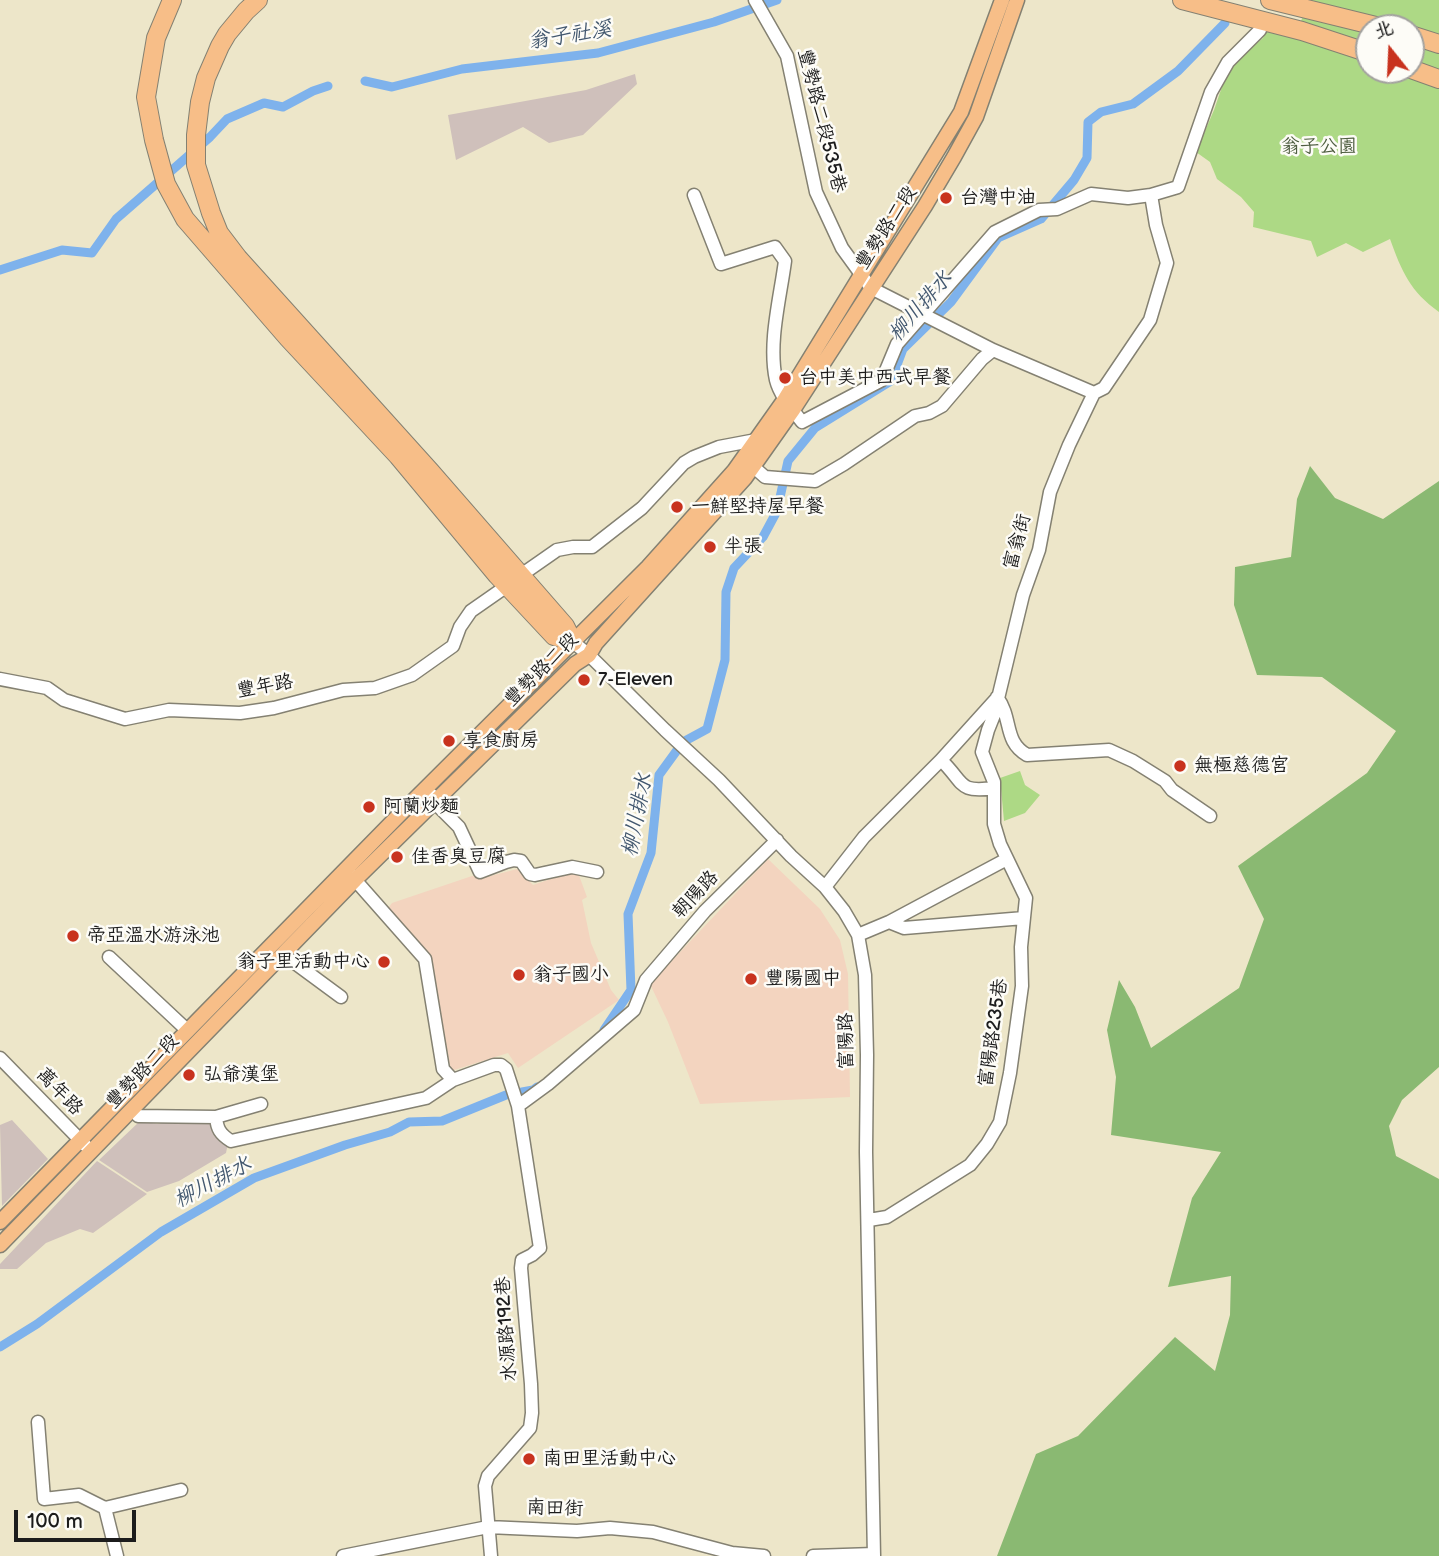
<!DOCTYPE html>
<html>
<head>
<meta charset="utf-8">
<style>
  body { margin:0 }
  #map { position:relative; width:1439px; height:1556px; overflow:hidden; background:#ede6c9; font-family:"Balsamiq Sans","LXGW WenKai TC",sans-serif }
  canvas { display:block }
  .north { position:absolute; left:1355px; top:14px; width:70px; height:70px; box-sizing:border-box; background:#fdfcf7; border:2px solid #a3a29f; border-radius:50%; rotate:342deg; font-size:19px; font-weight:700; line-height:28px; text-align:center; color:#1c1c1c }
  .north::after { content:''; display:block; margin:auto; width:24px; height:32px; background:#c8321e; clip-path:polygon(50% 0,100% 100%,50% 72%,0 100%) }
  .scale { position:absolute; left:14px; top:1510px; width:122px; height:32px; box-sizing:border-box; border:4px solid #1c1c1c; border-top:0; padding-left:9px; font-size:21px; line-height:24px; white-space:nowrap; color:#1c1c1c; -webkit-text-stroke:5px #fdfcf7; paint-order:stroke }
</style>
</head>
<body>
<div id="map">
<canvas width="1439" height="1556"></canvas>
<div class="north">北</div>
<div class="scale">100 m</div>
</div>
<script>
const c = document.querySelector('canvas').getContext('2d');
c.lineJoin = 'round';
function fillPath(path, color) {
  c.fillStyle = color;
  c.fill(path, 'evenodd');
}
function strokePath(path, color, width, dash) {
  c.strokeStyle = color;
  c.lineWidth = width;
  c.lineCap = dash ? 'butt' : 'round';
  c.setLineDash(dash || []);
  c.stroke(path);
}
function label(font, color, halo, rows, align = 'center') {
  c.font = font + ' "Balsamiq Sans","LXGW WenKai TC",sans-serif';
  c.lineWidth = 5;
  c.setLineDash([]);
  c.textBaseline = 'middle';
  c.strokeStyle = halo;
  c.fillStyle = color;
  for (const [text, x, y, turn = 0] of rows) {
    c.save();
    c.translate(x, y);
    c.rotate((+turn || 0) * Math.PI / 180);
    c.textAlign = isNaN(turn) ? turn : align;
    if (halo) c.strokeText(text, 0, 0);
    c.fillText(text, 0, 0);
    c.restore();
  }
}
fillPath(new Path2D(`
  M768,859L820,909L840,940L848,974L850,1097L700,1104L668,1022L650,984Z
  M517,869L533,885L577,870L587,897L582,900L591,943L611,990L619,1000L518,1068L508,1053L451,1071L431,960L386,911L392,903L472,876L483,878Z`), '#f3d4bf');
fillPath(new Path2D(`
  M635,74L637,84L583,135L549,143L523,127L456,160L448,115L586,90Z
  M216,1119L228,1143L226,1153L179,1181L147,1192L99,1160L140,1121L157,1124L176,1120Z
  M12,1120L48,1159L2,1206L0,1125Z
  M97,1161L147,1194L93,1233L80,1229L46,1243L17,1269H0V1264Z`), '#cfc0bb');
fillPath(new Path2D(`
  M1302,0H1439V312C1410,291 1402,272 1390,239L1363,252L1346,243L1317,257L1311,241L1253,227L1254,212L1241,197L1217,179L1210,162L1196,152L1214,110L1224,81L1238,59L1263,38L1268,25L1296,34L1308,3ZM1369,28H1411V70H1369Z
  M1020,771L1025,785L1040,795L1025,813L1004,821L1000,778Z`), '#add985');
fillPath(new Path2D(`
  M1310,466L1335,498L1383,519L1439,481V1067L1402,1100L1389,1126L1396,1156L1439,1179V1556H997L1036,1454L1078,1436L1175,1337L1215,1371L1230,1315L1231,1276L1168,1287L1192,1198L1221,1152L1111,1135L1116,1077L1107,1030L1119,980L1135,1007L1151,1048L1239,988L1264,919L1238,866L1367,773L1396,731L1322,677L1257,675L1234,605L1235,567L1291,557L1297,499Z`), '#8ab972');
strokePath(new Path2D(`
  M365,81L392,87L462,69L598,53L714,22L777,0
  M0,270L62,250L92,253L116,219L210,137L227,119L264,103L283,107L313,91L328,86
  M604,1030L631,990L628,914L651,853L659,775L683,742L707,729L725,660L726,592L734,568L763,537L777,511L788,461L815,428L891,381L903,349L951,302L998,238L1041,219L1074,180L1087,158L1088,122L1101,112L1133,104L1178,71L1225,23
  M0,1347L37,1324L161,1232L254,1178L345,1145L390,1132L409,1122L442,1121L506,1095L533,1090L537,1087`), '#7eb2ec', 9);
const minor = new Path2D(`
  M755,0L787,56L816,192L842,248L871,288L993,350L1094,393
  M694,195L721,264L775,247L785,261C780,299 768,343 776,380C780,396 793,410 802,422L882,380L897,344L995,232L1039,210L1057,209L1091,194L1128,198L1151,195L1178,187L1211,92L1228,62L1260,30
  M1094,393L1104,388L1150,320L1167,263L1156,225L1151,195
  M748,462L765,477L815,481L844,464L915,416L929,413L942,406L982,359L993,350
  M524,573L557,550L573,547H592L642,508L684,463L694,457L719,447L756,440
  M573,642L589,655L665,730L719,780L791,856L825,887L844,911L858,935L865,975L867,1055L866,1152L874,1556
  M0,679L47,688L64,700L125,719L169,710L240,713L274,708L343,690L375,688L412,675L453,646L460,627L471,611L504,588
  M997,697C1013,719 1003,741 1027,755L1109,750L1133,761L1165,781L1172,790L1210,816
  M941,760C965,783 957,793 994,788
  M432,795L434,802L459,827L480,872L506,862L514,860L521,861L530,874L535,875L572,867L597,872
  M349,873L425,959L443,1069L453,1080
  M825,887L864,837L941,760L997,698
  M889,922L904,928L1024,918
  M858,935L889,922L1007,859
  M284,955L341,997
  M109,957L188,1031
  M0,1058L86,1146
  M518,1106L548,1084L634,1010L646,980L705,911L777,840
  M133,1109L138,1116L216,1117L261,1104
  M216,1117C217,1129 220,1134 231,1141L426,1098L453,1080L494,1065H501L506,1069L518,1106L540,1248L532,1255L522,1260L521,1268L531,1384L532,1413L530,1428L488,1476L485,1486L491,1556
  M869,1220L887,1217L970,1165L987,1144L1000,1122L1010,1073L1022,986L1021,947L1026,898L1000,844L994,824V782L982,752L988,730L994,715L1023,595L1039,550L1050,492L1069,445L1094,393
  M38,1422L44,1499L79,1495L105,1508L117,1556
  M105,1508L181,1490
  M343,1556L488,1527L577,1531L610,1528L653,1532L732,1553L764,1556
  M813,1556L874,1554`);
const major = new Path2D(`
  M0,1222L404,810L648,567L734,471L785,399L961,112L1002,0
  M0,1245L355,880L575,664L589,655L596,643L745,478L793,410L925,206L954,157L976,117L1017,0`);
const highway = new Path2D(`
  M172,0L156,38L146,97L154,140L166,184L185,219L288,338L398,456L497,575L554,636L573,642
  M258,0L246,11L227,34L220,46L206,78L200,102L196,135V165L211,213L219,233L238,258L430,471L565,626L573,642
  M1182,0L1302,31L1369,53
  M1270,0L1384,28
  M1411,35L1439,44
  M1411,69L1439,79`);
strokePath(minor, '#848172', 15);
strokePath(major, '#848172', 17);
strokePath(highway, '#848172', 20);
strokePath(minor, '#fff', 12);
strokePath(major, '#f7be88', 14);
strokePath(highway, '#f7be88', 18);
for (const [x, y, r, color] of [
  [946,198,7,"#c8321e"],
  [785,378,7,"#c8321e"],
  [677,507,7,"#c8321e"],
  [710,547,7,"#c8321e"],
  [584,680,7,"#c8321e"],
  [449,741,7,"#c8321e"],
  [1180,766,7,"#c8321e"],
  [369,807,7,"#c8321e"],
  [397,857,7,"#c8321e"],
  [73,936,7,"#c8321e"],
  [384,962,7,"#c8321e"],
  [519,975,7,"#c8321e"],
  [751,979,7,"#c8321e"],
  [189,1075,7,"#c8321e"],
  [529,1459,7,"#c8321e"]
]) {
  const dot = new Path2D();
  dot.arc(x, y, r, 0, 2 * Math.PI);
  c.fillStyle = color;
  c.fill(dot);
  strokePath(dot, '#fdfcf7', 2.5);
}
label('19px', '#1c1c1c', '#fdfcf7', [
  ["豐勢路二段535巷",821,121,76],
  ["豐勢路二段",887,228,-57],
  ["富翁街",1018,542,-75],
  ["豐勢路二段",542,670,-45],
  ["豐年路",265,687,-10],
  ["朝陽路",696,895,-47],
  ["富陽路235巷",994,1033,-82],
  ["富陽路",847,1041,-91],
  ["豐勢路二段",143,1072,-46],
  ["萬年路",59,1092,46],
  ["水源路192巷",507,1329,-94],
  ["南田街",555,1509,2]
]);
label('19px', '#4f5e41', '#fdfcf7', [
  ["翁子公園",1319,147]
]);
label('19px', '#1c1c1c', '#fdfcf7', [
  ["台灣中油",960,198],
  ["台中美中西式早餐",799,378],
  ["一鮮堅持屋早餐",691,507],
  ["半張",724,547],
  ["7-Eleven",598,680],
  ["享食廚房",463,741],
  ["無極慈德宮",1194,766],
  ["阿蘭炒麵",383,807],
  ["佳香臭豆腐",411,857],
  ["帝亞溫水游泳池",87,936],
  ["翁子里活動中心",370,962,"right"],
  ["翁子國小",533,975],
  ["豐陽國中",765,979],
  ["弘爺漢堡",203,1075],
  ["南田里活動中心",543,1459]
], 'left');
label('italic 21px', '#43586f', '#fdfcf7', [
  ["翁子社溪",570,36,-9],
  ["柳川排水",921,307,-49],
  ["柳川排水",638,815,-79],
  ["柳川排水",213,1183,-28]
]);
</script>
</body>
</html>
